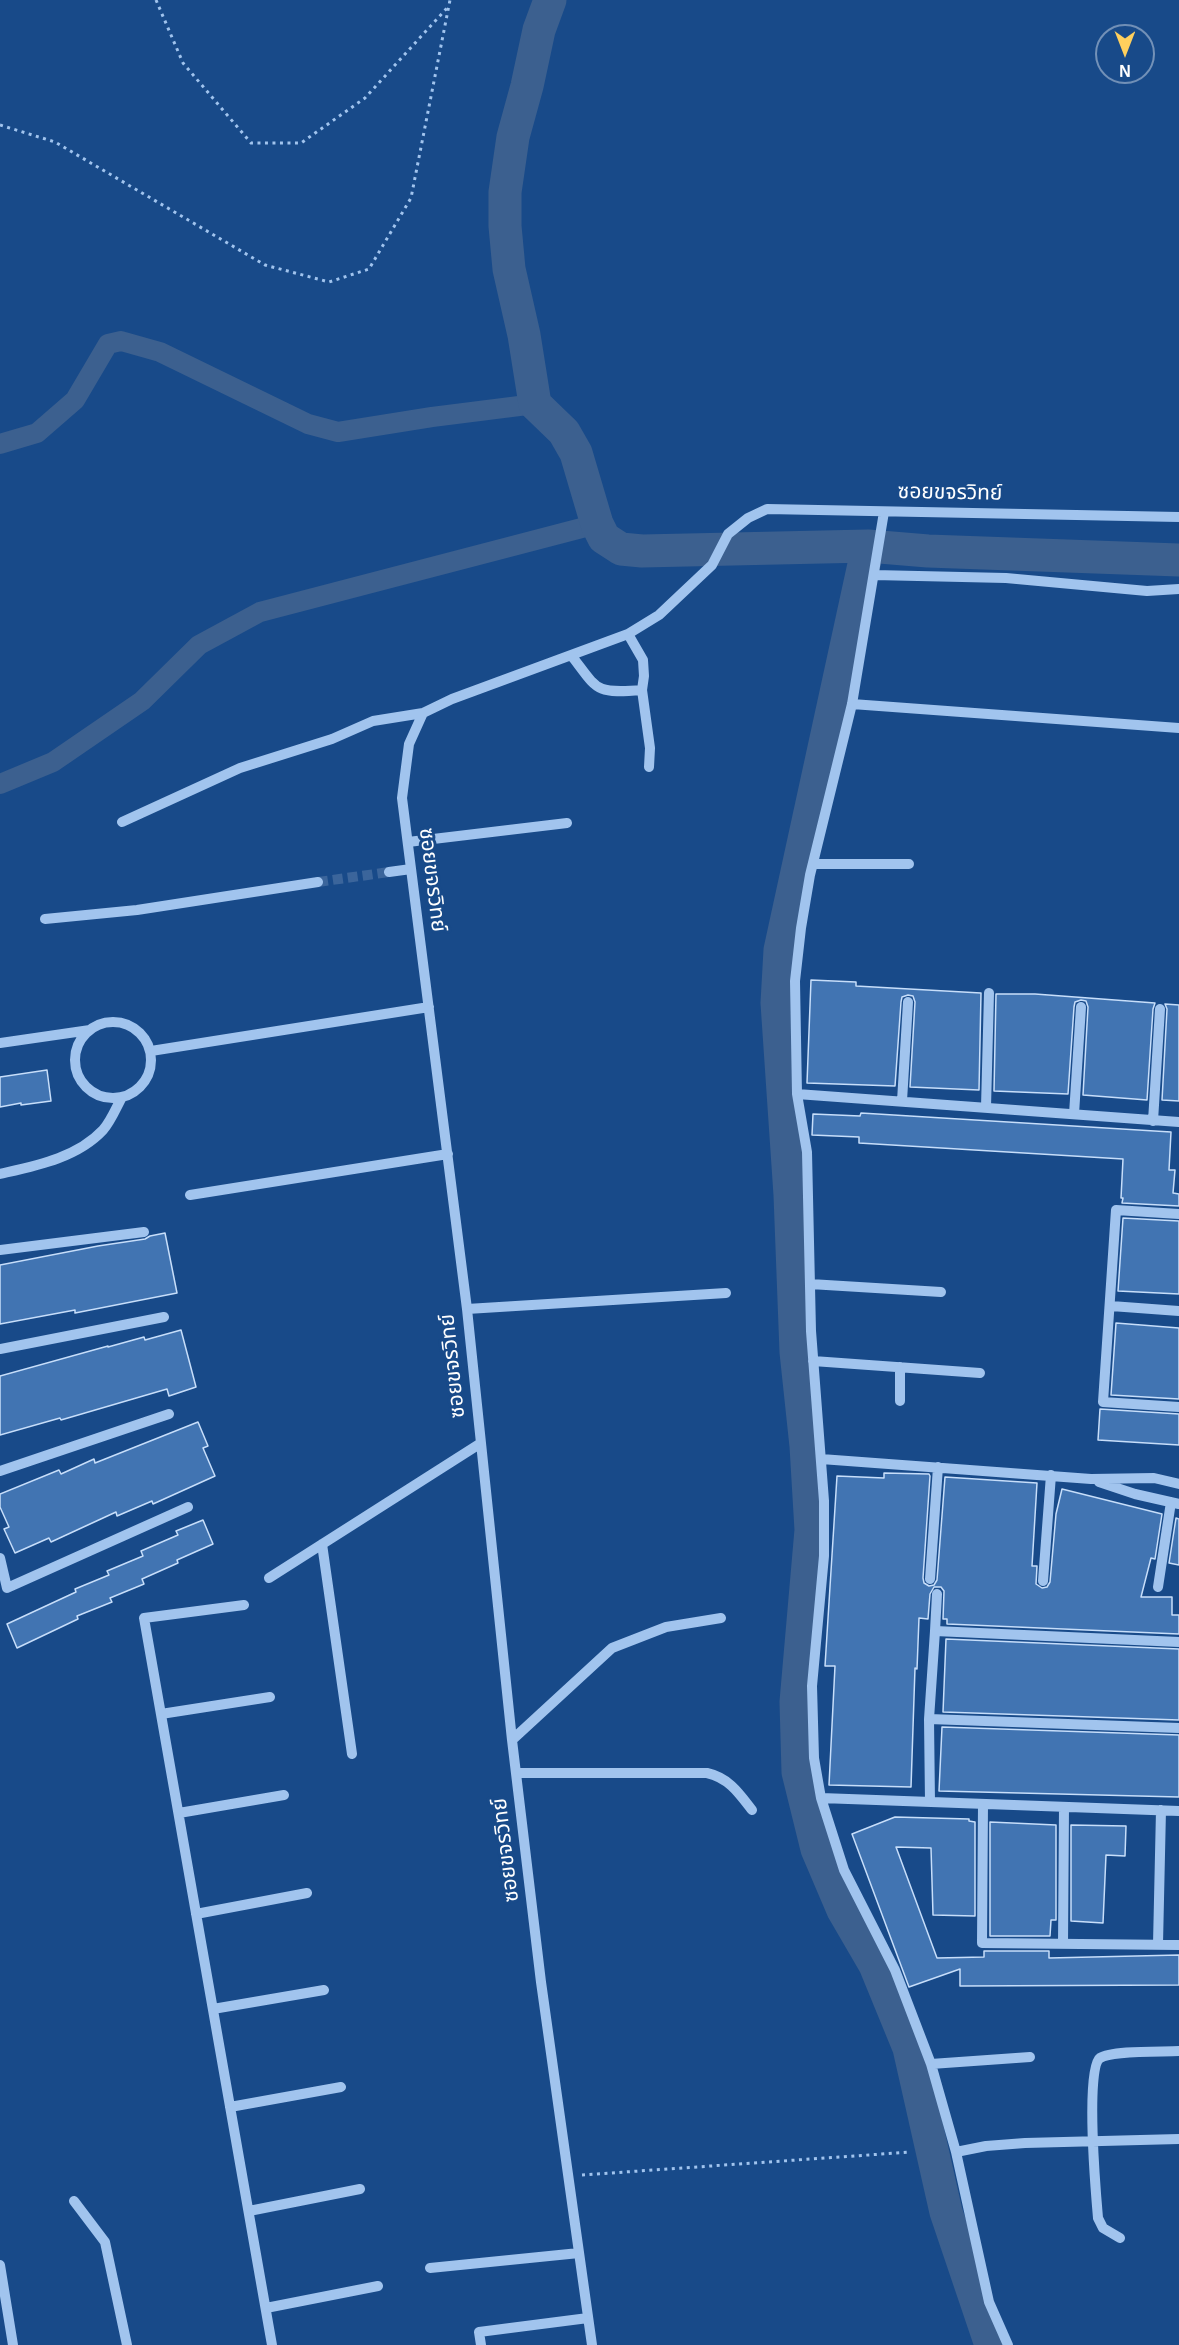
<!DOCTYPE html>
<html>
<head>
<meta charset="utf-8">
<style>
  body { margin:0 }
  #map { position:relative; width:1179px; height:2345px; overflow:hidden; background:#184a89; font-family:Helvetica,sans-serif }
  canvas { display:block }
  .north { position:absolute; left:1095px; top:24px; width:60px; height:60px; box-sizing:border-box; background:#184a89; border:2px solid #7492b8; border-radius:50%; rotate:180deg; font-size:16px; font-weight:700; line-height:24px; text-align:center; color:#fff }
  .north::after { content:''; display:block; margin:auto; width:21px; height:27px; background:#ffd05d; clip-path:polygon(50% 0,100% 100%,50% 72%,0 100%) }
</style>
</head>
<body>
<div id="map">
<canvas width="1179" height="2345"></canvas>
<div class="north">N</div>
</div>
<script>
const c = document.querySelector('canvas').getContext('2d');
c.lineJoin = 'round';
function strokePath(path, color, width, dash) {
  c.strokeStyle = color;
  c.lineWidth = width;
  c.lineCap = dash ? 'butt' : 'round';
  c.setLineDash(dash || []);
  c.stroke(path);
}
function fillPath(path, color) {
  c.fillStyle = color;
  c.fill(path, 'evenodd');
}
function label(font, color, halo, rows, align = 'center') {
  c.font = font + ' Helvetica,"Noto Sans Thai",sans-serif';
  c.lineWidth = 6;
  c.setLineDash([]);
  c.textBaseline = 'middle';
  c.strokeStyle = halo;
  c.fillStyle = color;
  for (const [text, x, y, turn = 0] of rows) {
    c.save();
    c.translate(x, y);
    c.rotate((+turn || 0) * Math.PI / 180);
    c.textAlign = isNaN(turn) ? turn : align;
    if (halo) c.strokeText(text, 0, 0);
    c.fillText(text, 0, 0);
    c.restore();
  }
}
strokePath(new Path2D(`
  M0,444L37,433L75,400L108,344L121,341L160,352L308,424L338,432L432,417L535,404
  M0,784L53,762L142,701L199,645L260,612L597,524`), '#3c608f', 20);
strokePath(new Path2D(`
  M550,0L539,30L527,86L513,137L505,192V226L509,269L524,335L535,404L564,432L576,453L597,524L604,538L621,549L642,551L868,546L928,551L1179,560
  M868,546L780,950L777,1003L790,1195L796,1352L806,1446L811,1530L796,1702L798,1772L817,1849L843,1910L875,1965L909,2048L946,2212L991,2345`), '#3c608f', 33);
const building = new Path2D(`
  M811,980L856,982V986L981,993L979,1090L910,1087L915,1002L913,996L908,995L902,997L901,1002L895,1086L807,1083Z
  M996,994H1035L1155,1003L1153,1009L1147,1100L1083,1095L1088,1007L1086,1001L1081,1000L1075,1002L1074,1007L1068,1094L994,1091Z
  M1165,1004L1179,1005V1101L1162,1100L1167,1009Z
  M47,1070L51,1101L21,1105V1103L0,1107V1077Z
  M861,1113L1171,1132L1169,1170H1175L1173,1193L1179,1194V1206L1122,1203L1123,1198H1121L1123,1159L859,1143V1137L812,1135L813,1114L860,1116Z
  M1123,1218L1179,1221V1294L1118,1291Z
  M165,1233L177,1293L75,1313V1310L0,1324V1265L98,1246L145,1239L150,1236Z
  M1116,1323L1179,1328V1399L1111,1395Z
  M181,1330L196,1387L169,1396L167,1389L61,1420L60,1418L0,1435V1376L108,1346V1347L144,1337L145,1340Z
  M1100,1409L1179,1414V1445L1098,1440Z
  M198,1422L208,1446L203,1448L215,1476L153,1504L152,1501L117,1516L116,1512L51,1542L49,1538L15,1553L4,1529L9,1527L0,1507V1494L59,1470L61,1474L94,1459L95,1463Z
  M884,1473L929,1474L930,1476L923,1578L924,1583L929,1586L934,1585L937,1580L945,1477L1037,1483L1032,1566H1037L1036,1584L1042,1588L1047,1587L1050,1582L1056,1514L1062,1489L1162,1514L1155,1559L1151,1558L1141,1597H1172V1615H1179V1634L947,1624V1619H943L944,1591L941,1587H934L930,1594L928,1619L919,1618L917,1669L915,1668L911,1787L829,1785L835,1666H825L837,1476L884,1478Z
  M1176,1518L1179,1519V1565L1169,1563Z
  M203,1520L213,1544L177,1560L178,1563L142,1579L144,1584L110,1598L112,1602L77,1616L78,1619L17,1648L7,1624L76,1592L75,1589L109,1575L107,1571L143,1556L141,1551L178,1535L176,1531Z
  M946,1639L1179,1649V1720L943,1712Z
  M942,1727L1179,1735V1797L939,1791Z
  M895,1817L969,1819V1821L975,1822V1916L933,1915L931,1848L896,1847L937,1958L984,1957V1951H1049V1958L1179,1955V1985L960,1986V1969L909,1987L852,1834Z
  M990,1822L1056,1825V1920H1051L1050,1936H990Z
  M1071,1825L1126,1826L1125,1856L1106,1855L1103,1923L1071,1921Z`);
fillPath(building, '#4174b2');
strokePath(building, '#c7defa', 1.5);
strokePath(new Path2D(`
  M318,882L389,872`), '#3b659b', 10, [10, 5]);
strokePath(new Path2D(`
  M156,0L183,63L251,143H301L365,98L447,8
  M0,125L55,142L265,265L329,282L369,269L411,198L450,0
  M582,2175L911,2152`), '#a1c4ee', 3, [3, 4.5]);
strokePath(new Path2D(`
  M884,512L852,704L810,875L801,928L795,981L797,1094L807,1152L811,1331L824,1501V1556L812,1686L814,1758L821,1798L844,1870L895,1970L931,2064L956,2152L989,2302L1008,2345
  M874,575L1006,578L1147,591L1179,589
  M628,634L643,660L644,676L642,690L650,748L649,767
  M571,655C598,690 594,694 642,690
  M852,704L1179,728
  M122,822L240,768L332,739L373,721L423,713
  M408,842L567,823
  M813,864H909
  M389,872L411,869
  M45,919L137,910L318,882
  M75 1060a38 38 0 1 1 76 0a38 38 0 1 1-76 0Z
  M0,1043L90,1030
  M151,1051L429,1007
  M797,1094L1179,1122
  M902,1101L908,1002
  M986,1107L989,993
  M1074,1114L1081,1007
  M1153,1121L1160,1009
  M0,1174C35,1166 77,1158 103,1130C111,1121 116,1108 122,1097
  M190,1195L448,1154
  M1179,1214L1116,1210L1103,1402L1179,1407
  M0,1250L144,1232
  M810,1284L941,1292
  M1111,1306L1179,1311
  M467,1309L726,1293
  M0,1349L164,1317
  M813,1361L980,1373
  M900,1401V1367
  M821,1459L1091,1479L1154,1478L1179,1484
  M0,1471L169,1414
  M1099,1482L1135,1494L1179,1504
  M322,1544L352,1754
  M0,1558L7,1588L188,1507
  M269,1578L481,1443
  M930,1579L938,1467
  M1043,1581L1051,1475
  M1158,1587L1171,1502
  M244,1605L144,1618L272,2345
  M935,1631L937,1594
  M161,1714L270,1697
  M929,1719L1179,1728
  M512,1740L612,1648L666,1627L721,1618
  M516,1773H707C729,1778 739,1793 752,1810
  M821,1798L1179,1811
  M930,1802L929,1719L935,1631L1179,1642
  M983,1804L982,1943L1179,1945
  M179,1813L284,1795
  M196,1914L307,1893
  M1063,1944L1064,1807
  M1158,1944L1161,1810
  M213,2009L324,1990
  M931,2064L1030,2057
  M230,2107L341,2087
  M956,2152L986,2146L1025,2143L1179,2139
  M74,2201L105,2242L127,2345
  M249,2211L360,2189
  M1120,2238L1103,2228L1098,2218C1096,2195 1085,2068 1100,2058C1112,2050 1163,2052 1179,2051
  M0,2265L13,2345
  M430,2268L579,2253
  M266,2308L378,2286
  M481,2345L479,2332L588,2318
  M592,2345L541,1982L512,1740L467,1309L402,798L409,744L423,713L452,699L628,634L659,615L712,565L728,534L748,518L767,509L1179,517`), '#a1c4ee', 10);
label('21px', '#fff', '#184a89', [
  ["ซอยขจรวิทย์",950,493,1],
  ["ซอยขจรวิทย์",432,880,83],
  ["ซอยขจรวิทย์",453,1366,-96],
  ["ซอยขจรวิทย์",506,1850,-97]
]);
</script>
</body>
</html>
